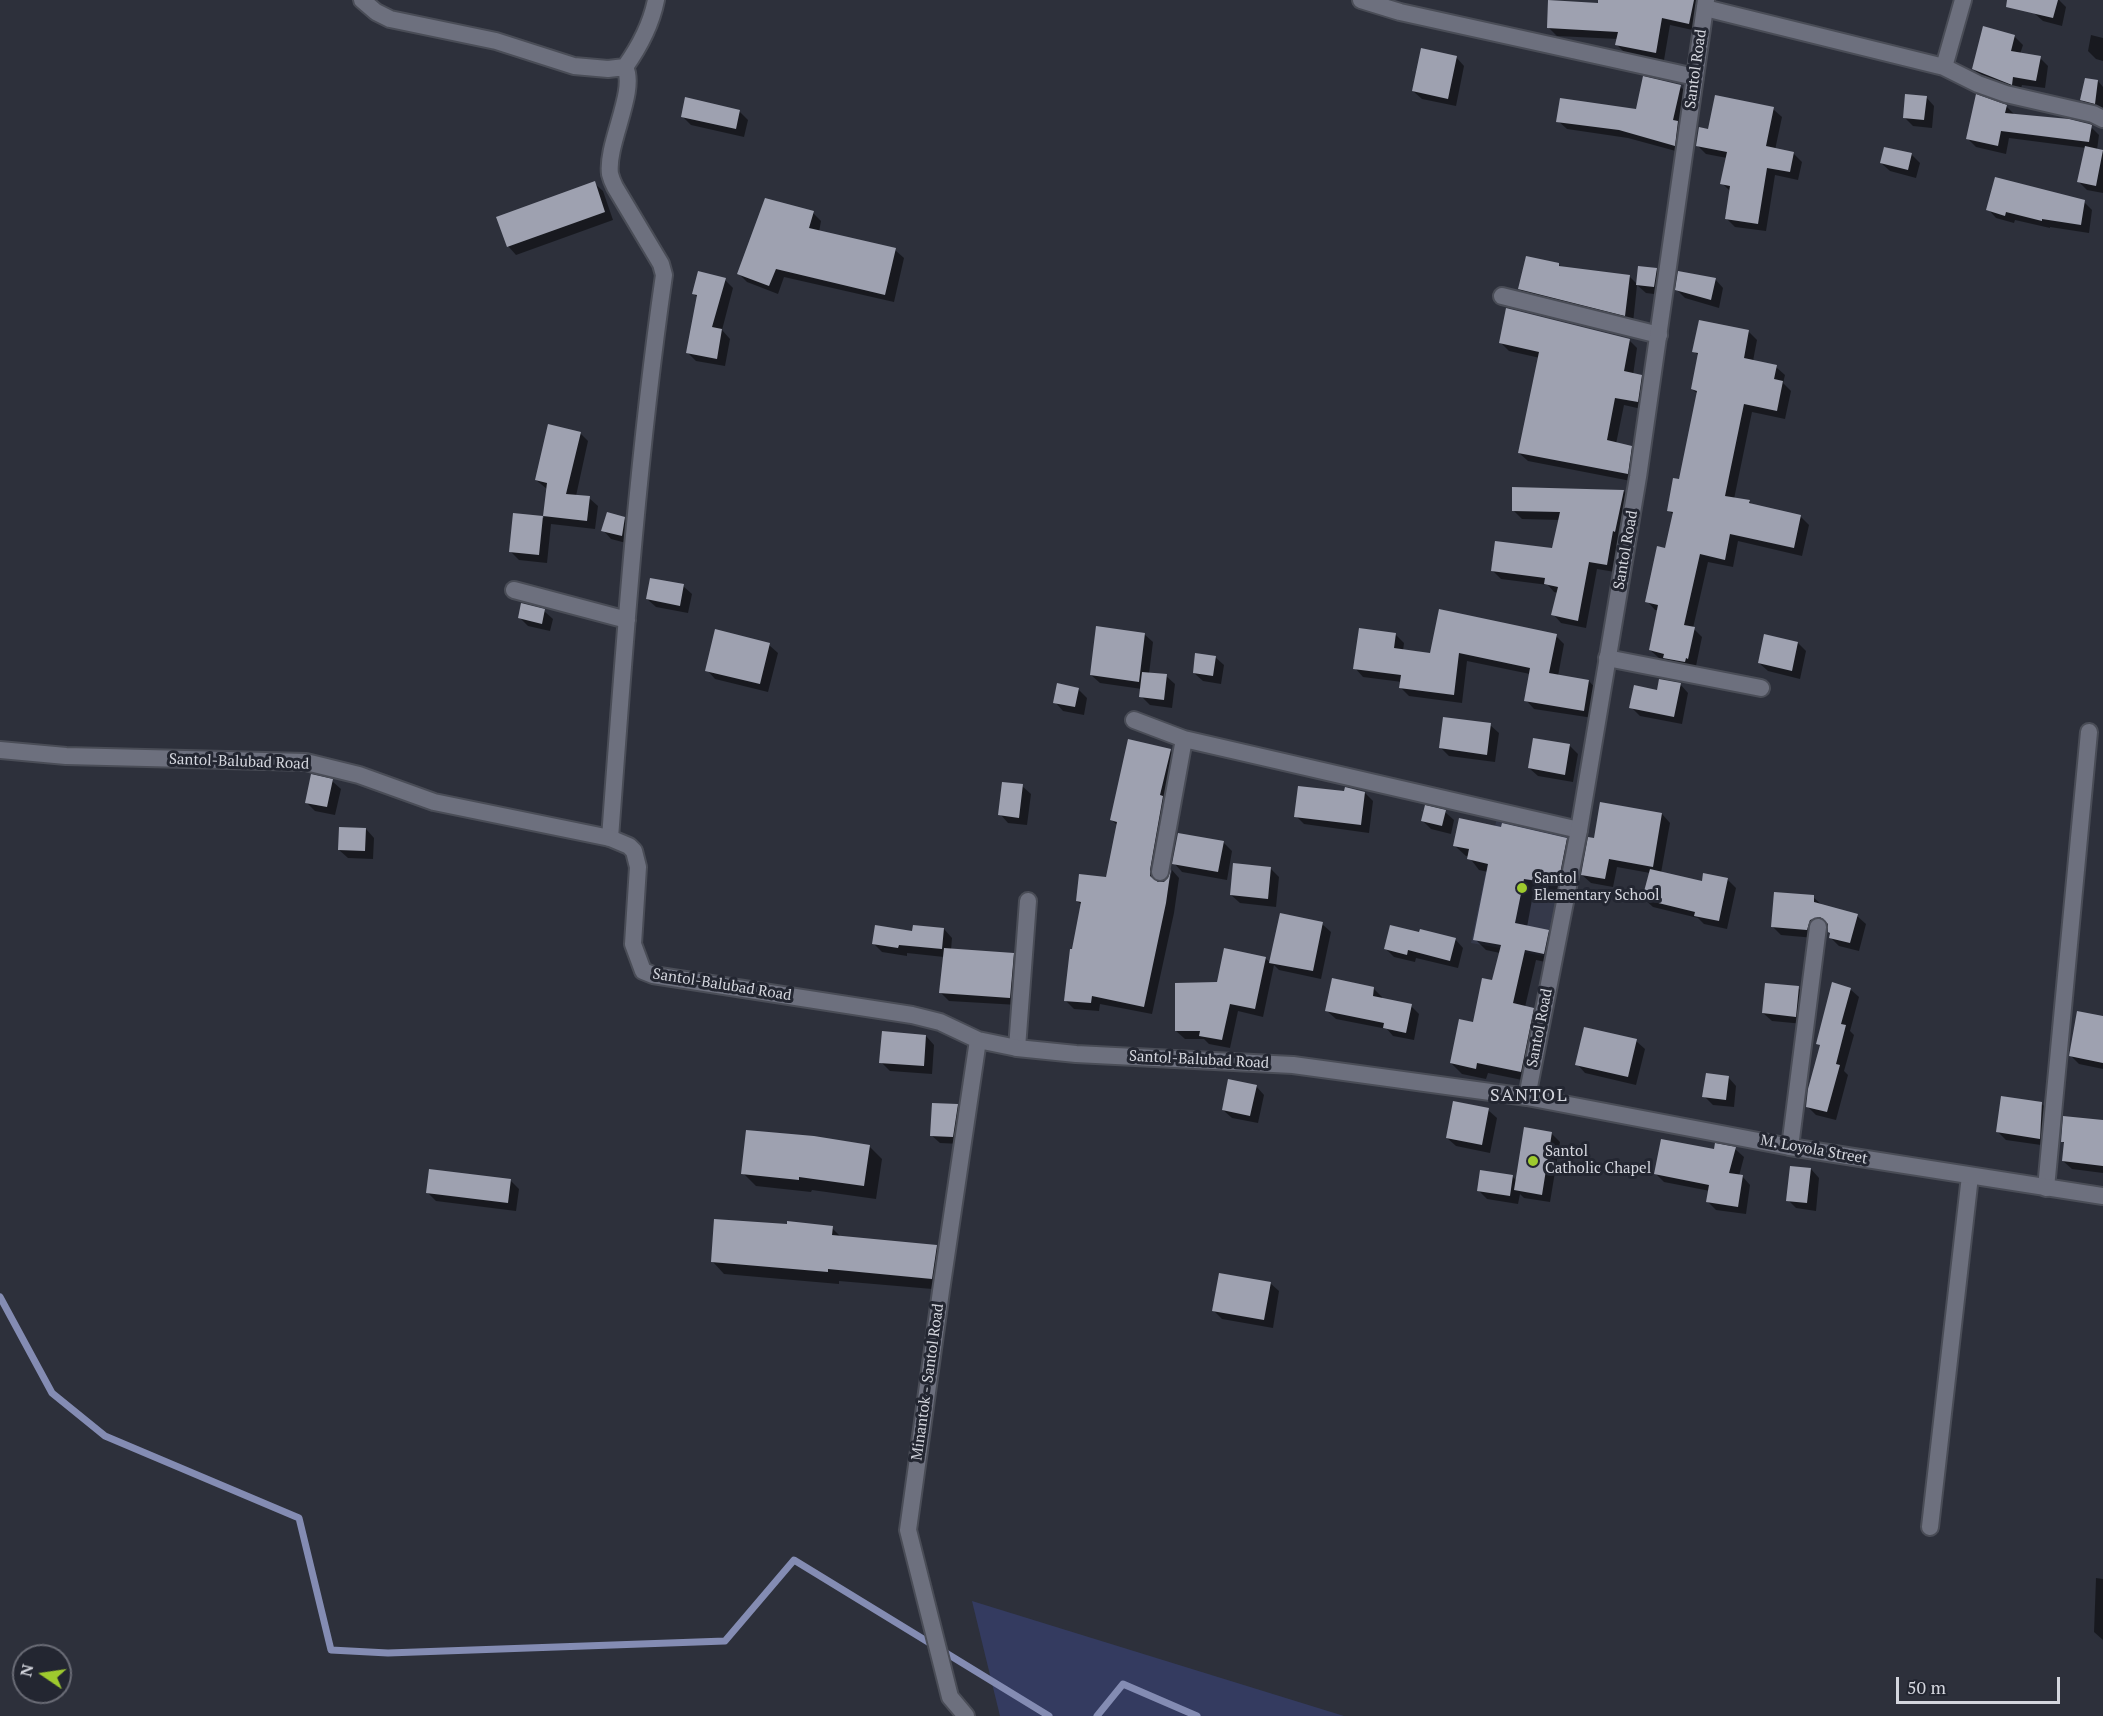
<!DOCTYPE html>
<html>
<head>
<meta charset="utf-8">
<style>
  body { margin:0 }
  #map { position:relative; width:2103px; height:1716px; overflow:hidden; background:#2d303b; font-family:"PT Serif",serif }
  canvas { display:block }
  .north { position:absolute; left:12px; top:1644px; width:60px; height:60px; box-sizing:border-box; background:#232631; border:2px solid #6a6c76; border-radius:50%; rotate:283deg; font-size:16px; font-weight:700; line-height:24px; text-align:center; color:#d4d6de }
  .north::after { content:''; display:block; margin:auto; width:21px; height:27px; background:#9eca2e; clip-path:polygon(50% 0,100% 100%,50% 72%,0 100%) }
  .scale { position:absolute; left:1896px; top:1677px; width:164px; height:27px; box-sizing:border-box; border:3px solid #d4d6de; border-top:0; padding-left:8px; font-size:18px; line-height:21px; white-space:nowrap; color:#d4d6de; -webkit-text-stroke:4px #232631; paint-order:stroke }
</style>
</head>
<body>
<div id="map">
<canvas width="2103" height="1716"></canvas>
<div class="north">N</div>
<div class="scale">50 m</div>
</div>
<script>
const c = document.querySelector('canvas').getContext('2d');
c.lineJoin = 'round';
function fillPath(path, color) {
  c.fillStyle = color;
  c.fill(path, 'evenodd');
}
function strokePath(path, color, width, dash) {
  c.strokeStyle = color;
  c.lineWidth = width;
  c.lineCap = dash ? 'butt' : 'round';
  c.setLineDash(dash || []);
  c.stroke(path);
}
function label(font, color, halo, rows, align = 'center') {
  c.font = font + ' "PT Serif",serif';
  c.lineWidth = 6;
  c.setLineDash([]);
  c.textBaseline = 'middle';
  c.strokeStyle = halo;
  c.fillStyle = color;
  for (const [text, x, y, turn = 0] of rows) {
    c.save();
    c.translate(x, y);
    c.rotate((+turn || 0) * Math.PI / 180);
    c.textAlign = isNaN(turn) ? turn : align;
    if (halo) c.strokeText(text, 0, 0);
    c.fillText(text, 0, 0);
    c.restore();
  }
}
fillPath(new Path2D(`
  M1497,817L1573,832L1549,957L1471,943Z`), '#35394a');
fillPath(new Path2D(`
  M972,1601L1344,1716H1000Z`), '#343b60');
fillPath(new Path2D(`
  M1600,0H1699L1697,31L1670,25L1664,60L1625,53L1617,45L1618,39L1557,36L1548,27L1599,4Z
  M2037,0H2059L2066,7L2062,26L2043,21L2034,13Z
  M2091,35L2103,38V61L2096,59L2088,51Z
  M2014,36L2023,45L2020,54L2040,58L2048,66L2045,88L2022,85L2020,92L1982,77L1973,69Z
  M1456,57L1464,66L1456,106L1422,99L1413,91Z
  M2098,81L2103,87V111L2090,108L2082,100Z
  M1680,86L1688,94L1683,153L1628,138L1567,129L1558,121L1637,111Z
  M1926,97L1934,106L1932,128L1913,126L1905,118Z
  M2006,106L2016,116L2091,127L2099,135L2097,150L2103,151V193L2087,190L2078,181L2086,148L2009,138L2006,154L1976,147L1968,139Z
  M1773,109L1782,117L1775,150L1793,153L1802,162L1798,180L1775,175L1766,231L1735,227L1726,218L1731,192L1722,183L1727,158L1706,154L1697,145L1709,131Z
  M739,111L748,120L744,137L691,125L682,116Z
  M1911,154L1920,163L1916,178L1890,171L1881,163Z
  M594,183L603,191L613,220L516,255L508,246Z
  M2084,202L2092,210L2089,233L2050,227V228L2015,220L2014,223L1996,218L1988,209Z
  M813,213L821,221L819,232L895,250L904,258L894,302L784,277L778,294L747,282L739,274Z
  M1559,265L1562,268L1629,276L1637,284L1656,270L1665,278L1662,295L1646,293L1637,285L1633,323L1528,297L1519,289Z
  M1715,279L1723,288L1719,308L1685,298L1677,290Z
  M725,280L733,288L722,330L730,339L725,366L696,361L687,352L698,298L693,293Z
  M1749,332L1757,340L1753,361L1776,367L1785,375L1783,383L1791,391L1785,419L1752,412L1734,499L1749,501L1753,506L1801,517L1809,525L1802,556L1738,541L1733,567L1708,562L1693,628L1702,637L1696,666H1694L1693,670L1673,666L1667,660L1659,658L1650,650L1658,610H1655L1647,601L1666,550L1674,515L1669,511L1680,481L1698,394L1692,389L1699,356L1694,351Z
  M1629,340L1637,348L1633,375L1641,376L1650,385L1646,410L1624,405L1616,444L1631,447L1640,456L1636,482L1528,461L1519,453L1540,358L1509,351L1501,343Z
  M580,433L588,441L576,496L589,498L598,506L595,529L551,524L547,563L519,560L511,552L515,515L544,518L547,489L536,480Z
  M1624,491L1632,500L1615,572L1597,569L1586,628L1561,623L1553,614L1558,593L1554,592L1548,585L1501,579L1493,571L1554,550L1560,520L1522,519L1513,510Z
  M624,518L633,527L630,544L611,539L603,530Z
  M683,586L692,594L688,613L656,607L647,599Z
  M544,611L553,619L550,631L528,626L520,618Z
  M1144,634L1153,642L1149,674L1166,676L1175,684L1172,708L1150,705L1141,696L1142,689L1100,683L1091,675Z
  M1396,635L1404,643L1403,651L1431,654L1556,636L1564,644L1558,676L1589,681L1597,690L1593,718L1534,709L1526,700L1530,674L1467,661L1462,703L1409,696L1401,688L1402,682L1363,677L1355,668Z
  M1798,643L1806,651L1800,679L1768,671L1759,663Z
  M769,645L778,653L768,692L715,679L707,670Z
  M1215,657L1224,665L1221,684L1203,681L1194,673Z
  M1680,684L1688,693L1682,724L1640,716L1631,707L1658,692Z
  M1078,689L1087,698L1084,715L1063,711L1055,702Z
  M1490,725L1499,733L1495,762L1449,756L1440,747Z
  M1569,745L1578,754L1573,782L1538,776L1529,768Z
  M1170,750L1179,759L1158,884L1165,883L1170,879L1172,870L1179,878L1174,913L1152,1014L1100,1004L1099,1011L1074,1009L1066,1001L1082,905L1077,901L1107,879L1117,825L1112,820Z
  M332,781L341,789L335,815L315,811L306,802Z
  M1022,786L1031,794L1027,825L1008,823L1000,814Z
  M1365,793L1373,801L1369,833L1304,824L1296,816Z
  M1445,812L1454,820L1451,834L1431,829L1423,821Z
  M1662,814L1670,823L1661,873L1703,883L1727,879L1736,888L1727,929L1704,924L1698,918L1653,907L1644,899L1650,873L1617,867L1613,887L1591,883L1582,875L1595,840Z
  M366,829L374,838L373,859L348,858L339,850Z
  M1566,839L1577,850L1568,894L1534,889L1527,927L1548,932L1559,942L1555,964L1536,960L1525,1007L1533,1009L1544,1020L1532,1082L1488,1073L1486,1079L1462,1074L1451,1063L1474,1023L1494,982L1500,953L1486,950L1475,939L1488,872L1479,870L1469,857L1466,856L1455,846Z
  M1223,842L1232,851L1227,880L1182,872L1174,863Z
  M1270,868L1279,877L1276,907L1240,903L1231,895Z
  M1813,897L1822,905L1857,916L1866,924L1859,951L1839,946L1830,937L1829,924L1818,928L1815,938L1781,935L1772,926Z
  M1281,915L1322,924L1331,932L1321,979L1279,970L1274,965L1263,1017L1238,1011L1230,1048L1209,1044L1204,1039H1185L1176,1031L1218,984L1265,958L1271,963Z
  M944,929L952,938L951,950L1013,954L1021,963L1018,1005L949,1001L941,993L944,957L907,953V956L882,952L874,944L914,933Z
  M1455,939L1463,948L1458,968L1416,958L1415,962L1394,957L1386,949Z
  M1798,988L1807,996L1804,1024L1772,1021L1763,1013Z
  M1374,989L1382,997V1000L1411,1006L1419,1014L1414,1040L1393,1036L1387,1029L1336,1019L1327,1011Z
  M1850,989L1859,997L1850,1031L1854,1035L1844,1071L1848,1075L1836,1120L1816,1115L1807,1106L1821,1047L1818,1043Z
  M2103,1017V1069L2079,1064L2071,1056Z
  M926,1036L934,1045L932,1074L890,1071L881,1062Z
  M1636,1041L1645,1049L1636,1085L1585,1073L1577,1064Z
  M1728,1077L1736,1086L1734,1107L1713,1105L1704,1096Z
  M1256,1086L1264,1095L1258,1123L1232,1118L1223,1110Z
  M2042,1104L2050,1112L2048,1146L2006,1140L1997,1131Z
  M957,1106L966,1114L961,1144L940,1143L931,1135Z
  M1488,1110L1497,1118L1490,1153L1456,1146L1447,1138Z
  M2103,1121V1173L2072,1169L2063,1161L2065,1144L2062,1141Z
  M1551,1133L1560,1142L1550,1202L1524,1198L1520,1194L1518,1204L1487,1199L1479,1191L1512,1176L1517,1181Z
  M869,1146L882,1159L876,1199L812,1190L811,1192L756,1186L743,1173Z
  M1735,1149L1744,1157L1739,1176H1742L1750,1185L1746,1214L1716,1210L1708,1202L1710,1191L1664,1182L1656,1174L1715,1151Z
  M1811,1169L1819,1178L1816,1211L1796,1208L1788,1200Z
  M510,1180L519,1189L516,1211L436,1201L427,1192Z
  M832,1228L842,1238L936,1247L948,1259L944,1290L839,1281V1284L724,1274L713,1262Z
  M1270,1283L1279,1291L1273,1328L1222,1319L1214,1311Z
  M2096,1578L2103,1579V1640L2094,1632Z`), '#0007');
strokePath(new Path2D(`
  M0,1297L52,1393L105,1436L299,1518L331,1650L388,1653L725,1641L794,1560L1049,1716
  M1097,1716L1123,1684L1197,1716`), '#848cb3', 7);
fillPath(new Path2D(`
  M1548,0L1598,3V0H1694L1689,24L1662,18L1656,53L1615,45L1618,32L1547,28Z
  M2007,0H2058L2053,18L2006,7Z
  M1983,26L2015,35L2011,51L2041,56L2036,81L2013,77L2012,85L1972,69Z
  M1421,48L1457,56L1448,99L1412,91Z
  M1643,76L1681,85L1673,120L1678,121L1675,146L1619,130L1556,122L1560,98L1636,109Z
  M2085,78L2098,80L2095,104L2080,100Z
  M1905,94L1927,96L1924,120L1903,118Z
  M1976,94L2007,105L2005,113L2069,119L2089,124L2092,125L2089,142L2001,131L1998,146L1966,139Z
  M1715,95L1774,107L1766,146L1794,152L1790,172L1767,168L1758,224L1725,219L1730,186L1720,184L1727,152L1696,146L1699,127L1708,129Z
  M685,97L740,110L736,129L681,117Z
  M2085,146L2103,150L2096,186L2077,182Z
  M1884,147L1912,153L1908,170L1880,163Z
  M1995,177L2085,200L2081,225L2042,219V221L2006,212L2005,216L1986,210Z
  M595,181L605,212L507,247L496,217Z
  M765,198L814,211L809,228L896,248L885,295L776,269L769,286L737,274Z
  M1526,256L1559,263V266L1630,275L1625,316L1518,289Z
  M1638,266L1657,268L1654,287L1636,285Z
  M698,271L726,278L712,327L722,329L717,359L686,353L697,295L692,294Z
  M1678,271L1716,278L1711,300L1675,290Z
  M1506,308L1630,339L1624,371L1642,375L1638,402L1615,398L1607,440L1632,446L1628,474L1518,453L1539,352L1499,343Z
  M1699,320L1749,330L1744,358L1777,365L1774,379L1783,381L1777,411L1744,404L1725,496L1750,500L1749,503L1801,515L1794,548L1730,534L1725,560L1700,554L1684,625L1695,627L1688,659L1686,658L1685,662L1663,658L1664,654L1649,650L1658,605L1645,602L1657,546L1665,548L1673,512L1667,511L1673,478L1679,479L1697,391L1691,389L1698,353L1692,352Z
  M548,424L581,432L566,494L590,496L587,521L543,516L547,483L535,480Z
  M1512,487L1624,490L1615,532L1613,531L1607,565L1589,562L1578,621L1551,615L1558,587L1544,584L1545,578L1491,571L1495,541L1552,548L1560,512L1512,511Z
  M607,512L625,517L622,536L601,531Z
  M513,513L543,516L539,555L509,552Z
  M650,578L684,584L680,606L646,599Z
  M521,603L545,609L542,624L518,618Z
  M1439,609L1557,634L1549,673L1589,680L1584,711L1524,701L1530,668L1459,653L1454,695L1399,688L1401,675L1353,669L1359,628L1396,633L1394,648L1430,653Z
  M1096,626L1145,633L1139,682L1090,675Z
  M715,629L770,643L760,684L705,671Z
  M1764,634L1798,642L1792,671L1758,663Z
  M1195,653L1216,656L1213,676L1193,673Z
  M1142,672L1167,674L1164,700L1139,697Z
  M1659,679L1681,683L1674,717L1629,708L1634,685L1657,690Z
  M1057,683L1079,688L1075,707L1053,703Z
  M1443,717L1491,723L1487,755L1439,748Z
  M1533,738L1570,744L1565,775L1528,768Z
  M1128,739L1171,749L1160,795L1163,796L1150,870V876L1158,882H1164L1168,878L1171,868L1166,903L1144,1007L1092,996L1091,1003L1064,1001L1070,949H1072L1081,902L1076,901L1079,874L1106,877L1117,822L1110,820Z
  M311,774L333,779L327,807L305,803Z
  M1002,782L1023,784L1019,818L998,815Z
  M1298,786L1344,791L1345,787L1365,792L1361,825L1294,817Z
  M1600,802L1662,813L1653,867L1609,859L1605,879L1581,875L1588,837L1594,838Z
  M1425,805L1446,810L1442,826L1421,821Z
  M1459,818L1501,827L1502,823L1567,838L1558,884L1524,879L1515,923L1549,930L1544,954L1525,950L1513,1003L1534,1008L1521,1072L1477,1063L1476,1069L1450,1063L1459,1019L1473,1022L1482,978L1492,980L1501,945L1473,940L1488,864L1467,859L1469,849L1453,846Z
  M339,827L366,828L365,851L338,850Z
  M1178,833L1224,841L1218,872L1172,864Z
  M1233,863L1271,867L1268,899L1230,895Z
  M1650,869L1702,881L1703,873L1728,878L1719,921L1694,916L1695,912L1642,899Z
  M1774,892L1814,895V902L1858,914L1850,943L1829,938L1830,933L1828,932V924L1820,917L1810,920L1807,930L1771,927Z
  M1280,913L1323,922L1313,971L1269,963Z
  M875,925L912,931L913,925L944,928L942,949L899,945L898,948L872,944Z
  M1390,925L1419,932L1420,929L1456,938L1450,961L1408,950L1407,955L1384,949Z
  M944,948L1014,953L1010,998L939,993Z
  M1224,948L1266,957L1255,1009L1230,1004L1222,1040L1199,1036L1200,1031H1175V983L1217,982Z
  M1332,978L1374,987L1373,996L1412,1004L1406,1033L1383,1028L1384,1023L1325,1011Z
  M1832,982L1851,988L1841,1024L1846,1025L1836,1064L1840,1065L1827,1112L1806,1107L1808,1089L1820,1045L1816,1044Z
  M1765,983L1799,986L1796,1017L1762,1013Z
  M2077,1011L2103,1016V1063L2069,1056Z
  M1584,1027L1637,1039L1628,1077L1575,1065Z
  M882,1031L926,1035L924,1066L879,1063Z
  M1706,1073L1729,1076L1726,1100L1702,1097Z
  M1228,1079L1257,1085L1250,1116L1222,1110Z
  M2001,1096L2042,1102L2040,1139L1996,1132Z
  M1453,1101L1489,1108L1482,1145L1446,1138Z
  M932,1103L958,1104L953,1137L930,1136Z
  M2063,1116L2103,1120V1166L2062,1161L2064,1142H2061Z
  M1524,1127L1552,1132L1542,1195L1514,1190Z
  M746,1130L814,1136L870,1145L864,1186L799,1177V1180L741,1174Z
  M1661,1139L1714,1149L1715,1143L1736,1147L1729,1173L1743,1175L1738,1207L1706,1202L1709,1185L1654,1174Z
  M1790,1166L1811,1168L1807,1203L1786,1201Z
  M429,1169L511,1179L508,1203L426,1193Z
  M1480,1170L1513,1175L1510,1196L1477,1191Z
  M714,1219L787,1224V1221L833,1226L832,1235L937,1245L932,1279L828,1269V1272L711,1262Z
  M1219,1273L1271,1282L1264,1320L1212,1311Z`), '#9ea1b0');
const minor = new Path2D(`
  M362,0L376,12L390,19L496,41L574,66L608,69L625,67C640,46 651,25 656,0
  M1361,0L1400,12L1695,77
  M1705,8L1944,67L1978,84L2006,94L2093,114L2103,119
  M1944,67L1963,0
  M1502,296L1659,335
  M514,590L627,620
  M1607,658L1761,688
  M1134,720L1184,739L1579,830
  M610,838C624,650 637,462 664,275L661,264L615,187C613,183 611,178 610,174C606,144 637,91 625,67
  M1160,872L1184,739
  M1017,1048L1028,901
  M1790,1147L1818,927
  M2046,1188L2089,732
  M1930,1527L1970,1176`);
const tertiary = new Path2D(`
  M0,750L66,756L306,762L359,775L434,802L610,838L629,846L634,851L638,867L633,944L643,971L653,975L912,1015L940,1022L978,1040L1017,1048L1076,1054L1293,1065L1527,1097L1790,1147L2103,1196
  M1527,1097L1579,830L1638,477L1706,0
  M966,1716L950,1697L908,1530L941,1291L978,1040`);
strokePath(minor, '#4a4d57', 20);
strokePath(tertiary, '#4a4d57', 20);
strokePath(minor, '#6d707e', 16);
strokePath(tertiary, '#6d707e', 16);
for (const [x, y, r, color] of [
  [1522,888,6,"#9eca2e"],
  [1533,1161,6,"#9eca2e"]
]) {
  const dot = new Path2D();
  dot.arc(x, y, r, 0, 2 * Math.PI);
  c.fillStyle = color;
  c.fill(dot);
  strokePath(dot, '#232631', 2);
}
label('15px', '#d4d6de', '#232631', [
  ["Santol Road",1696,69,-82],
  ["Santol Road",1626,550,-80],
  ["Santol-Balubad Road",239,762,2],
  ["Santol-Balubad Road",722,985,9],
  ["Santol Road",1540,1028,-79],
  ["Santol-Balubad Road",1199,1060,3],
  ["M. Loyola Street",1814,1150,10],
  ["Minantok - Santol Road",928,1382,-82]
]);
label('15px', '#d4d6de', '#232631', [
  ["Santol",1534,879],
  ["Elementary School",1534,896],
  ["Santol",1545,1152],
  ["Catholic Chapel",1545,1169]
], 'left');
c.letterSpacing = '1.5px';
label('18px', '#d4d6de', '#232631', [
  ["SANTOL",1529,1096]
]);
c.letterSpacing = '0px';
</script>
</body>
</html>
